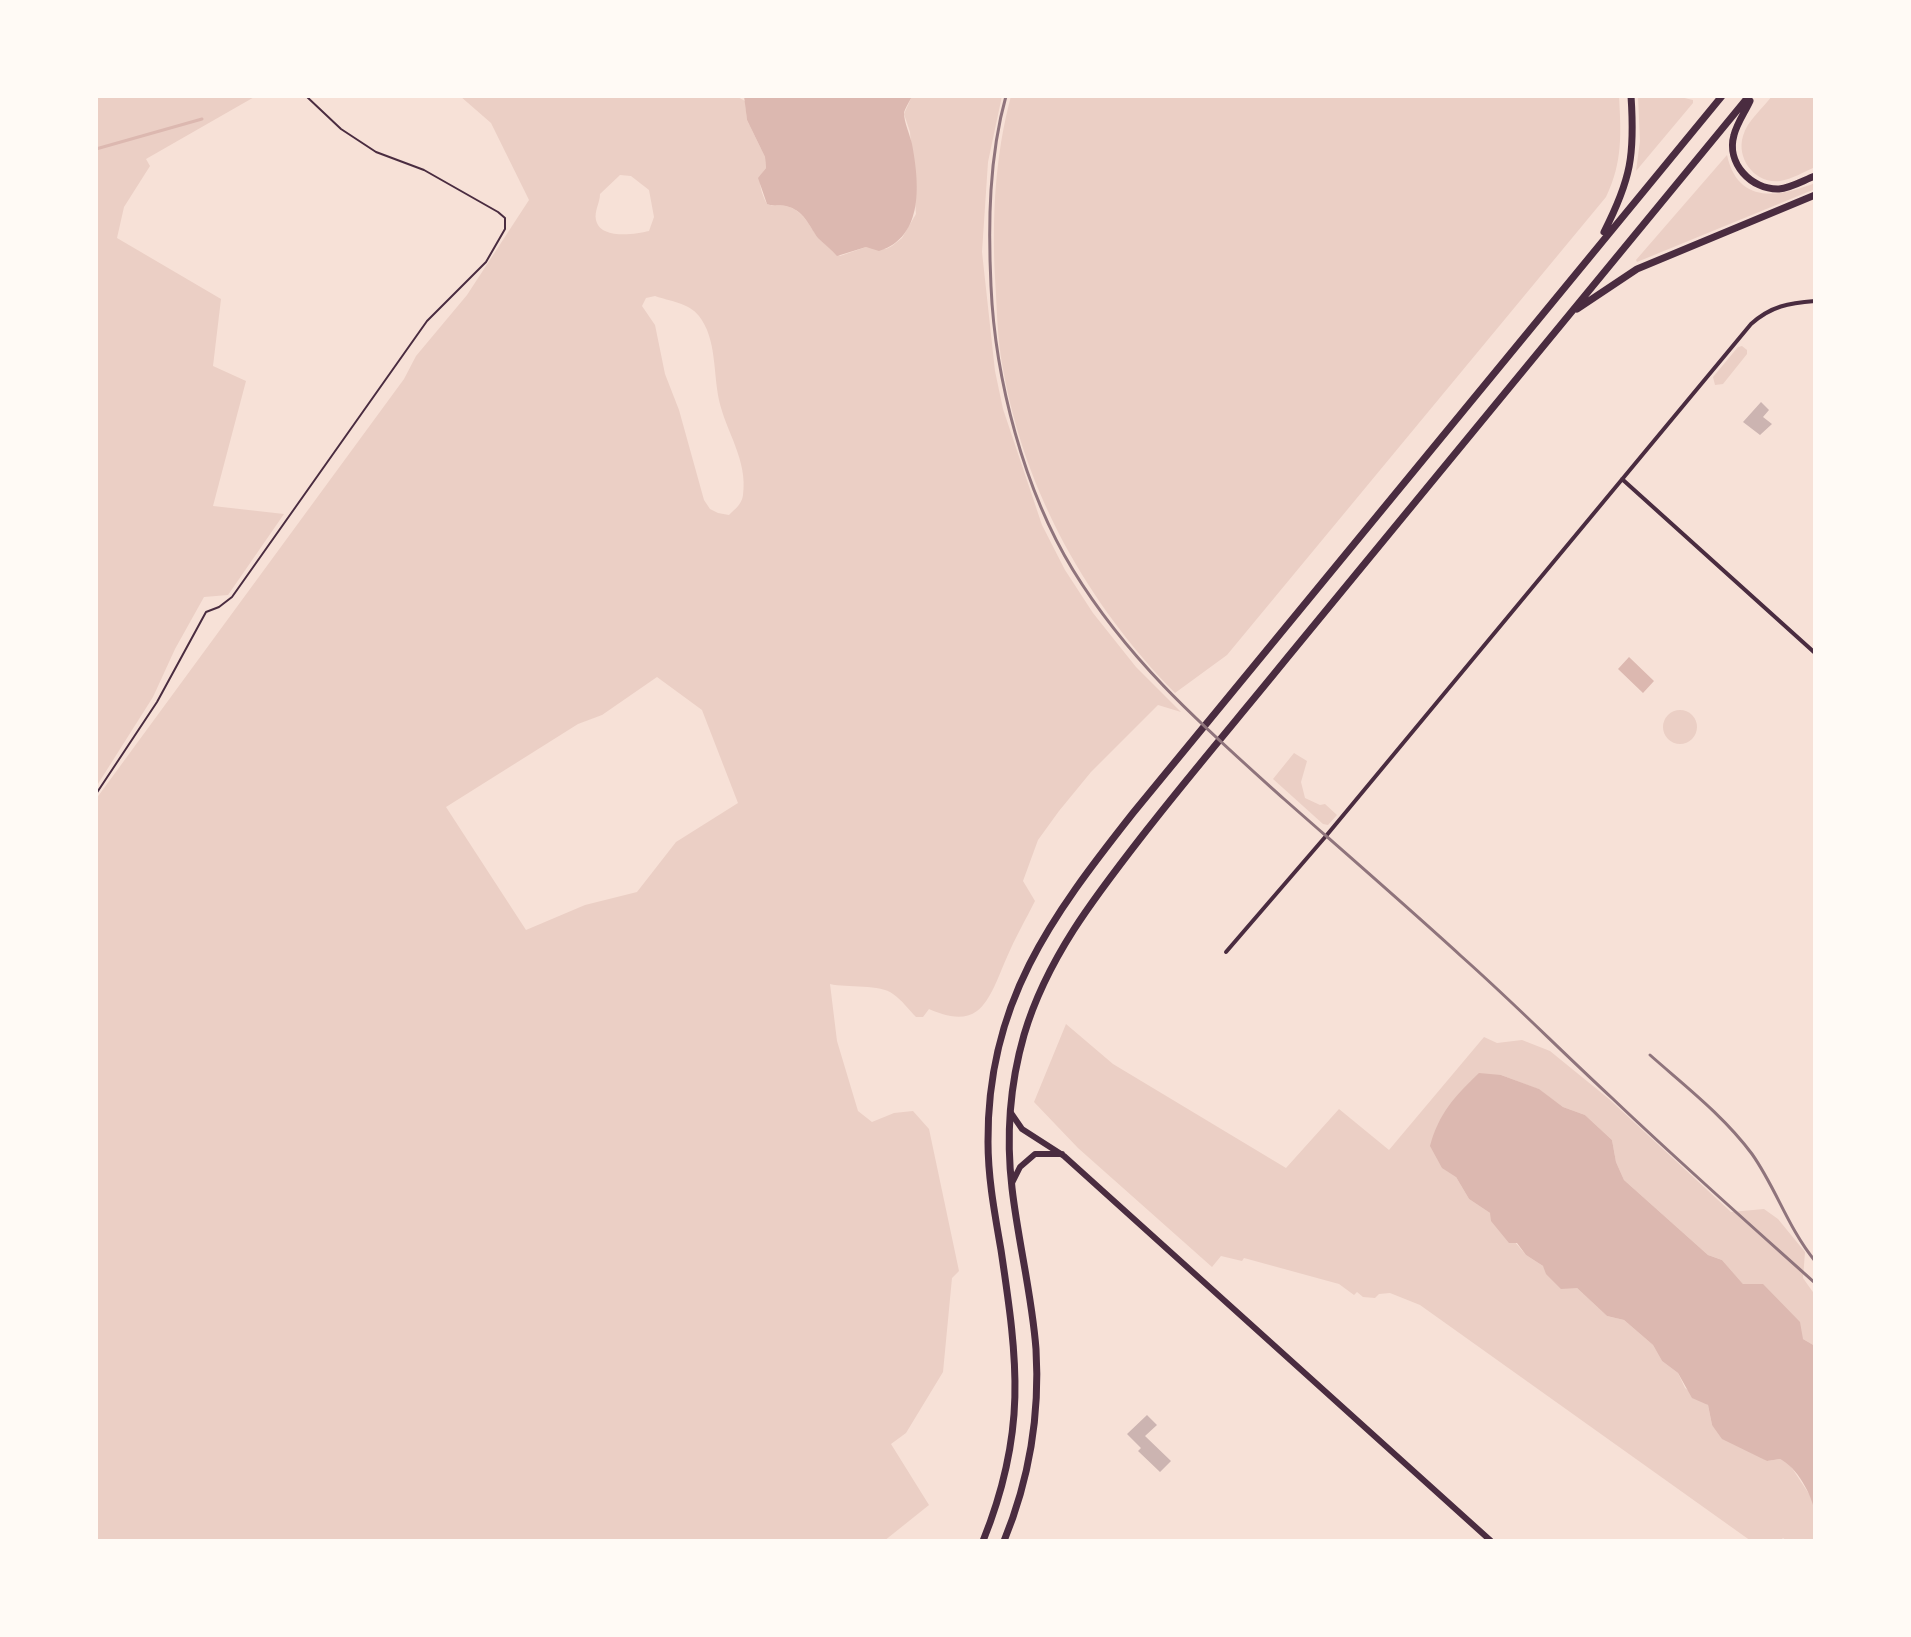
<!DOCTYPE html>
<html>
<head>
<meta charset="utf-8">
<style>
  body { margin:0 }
  #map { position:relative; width:1911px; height:1637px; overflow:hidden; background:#f7e1d7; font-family:"Sofia Sans Condensed",sans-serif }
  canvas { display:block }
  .frame { position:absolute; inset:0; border:98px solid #fffaf5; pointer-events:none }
</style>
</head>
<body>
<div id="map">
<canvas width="1911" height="1637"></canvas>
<div class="frame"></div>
</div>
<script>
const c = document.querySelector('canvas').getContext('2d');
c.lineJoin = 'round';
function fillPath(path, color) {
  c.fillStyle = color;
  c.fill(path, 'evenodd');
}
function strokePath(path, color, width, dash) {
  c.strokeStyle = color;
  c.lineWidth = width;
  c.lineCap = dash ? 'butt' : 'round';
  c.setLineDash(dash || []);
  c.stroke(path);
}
fillPath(new Path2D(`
  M96,96H256L146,159L150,166L124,207L117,238L221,299L213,366L246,381L213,506L284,514L228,595L204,597L175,649L153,697L96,787Z
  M460,96H736L745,101L747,120L765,157L766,168C756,179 761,192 767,204C775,207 779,204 786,206C805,211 809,227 819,238C825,245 833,250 840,256L866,247L886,249L892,246L902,238L916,214L910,132L904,114L912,96H1002L988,162L982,252L995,371L1003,409L1042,525L1065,570L1093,613L1136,667L1181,712L1158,705L1091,772L1059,811L1038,840L1023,881L1035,901C1026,919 1015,938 1007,957C1000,972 991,1001 977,1011C962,1022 943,1015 929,1009L923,1017H916C909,1010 902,1000 893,994C881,984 847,988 830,984L837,1041L858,1111L872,1122L894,1113L913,1111L929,1129L959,1271L952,1278L943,1372L906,1433L891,1444L929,1505L884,1541H96V799L404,379L416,356L467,295L529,200L491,123ZM620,175L631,176L649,190L654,217L649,231C633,235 600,239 596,220C594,211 600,203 600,194ZM655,296C669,301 689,303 699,316C717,339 713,374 719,400C726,432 748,460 743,495C742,504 735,509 729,515L718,513L710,509L704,500L679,410L665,374L655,325L642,306L646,298ZM657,677L702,710L738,803L676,842L637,892L585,905L526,930L446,807L578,724L602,715Z
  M1011,96H1619C1621,133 1623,162 1606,197L1227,655L1175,693C1088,604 1025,493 1003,369C997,339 997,308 995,278C992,216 995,156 1011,96Z
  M1638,96H1676L1693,100V103L1636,171L1640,141Z
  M1772,96H1815V167C1804,172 1792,179 1780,181C1755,184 1736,159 1743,136C1747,121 1763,108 1772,96Z
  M1727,155C1738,205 1779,197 1815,183V189L1637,262L1636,260Z
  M1742,346L1747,350V354L1723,384L1715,385L1713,377L1738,347Z
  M1663 727a17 17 0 1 1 34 0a17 17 0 1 1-34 0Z
  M1294,753L1307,761L1301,782L1305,798L1320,805L1325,804L1337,815L1328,825L1323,824L1273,779Z
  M1066,1024L1113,1064L1286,1168L1339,1109L1389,1150L1484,1037L1497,1043L1522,1040L1550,1051L1609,1099L1731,1212L1764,1209L1778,1219L1805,1252L1803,1278L1815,1295V1346L1803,1339L1743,1284L1722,1260L1708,1255L1624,1180L1616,1162L1612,1140L1585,1115L1563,1107L1538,1089L1501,1075L1456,1177L1469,1199L1490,1213L1526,1255L1577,1288L1607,1316L1624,1320L1653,1345L1662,1361L1678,1373L1685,1388L1708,1405L1712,1425L1767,1461L1780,1459L1788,1462L1813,1500L1815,1541H1787L1783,1538L1780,1541H1751L1420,1305L1390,1293L1379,1294L1375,1298L1363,1297L1357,1292L1354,1295L1339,1284L1244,1258L1242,1261L1221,1256L1212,1267L1078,1148L1034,1102Z`), '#ebcfc5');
fillPath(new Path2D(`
  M744,96H912C910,101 905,108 904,113C904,122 910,135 912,144C919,181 925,237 879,251L866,247L837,256C832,250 824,244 818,238C809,226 804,210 786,206C779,204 775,207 767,204L758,178L766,168L765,157L747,120Z
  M1629,657L1654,681L1643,693L1618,669Z
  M1479,1073L1501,1075L1539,1089L1563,1107L1585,1115L1612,1140L1616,1162L1624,1180L1708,1255L1722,1260L1743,1284H1763L1800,1322L1803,1339L1815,1346V1513C1812,1495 1797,1467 1780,1459L1767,1461L1722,1439L1712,1425L1708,1405L1692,1398L1678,1373L1662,1361L1653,1345L1624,1320L1607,1316L1577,1288L1561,1289L1546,1274L1543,1266L1526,1255L1517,1243H1509L1491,1221L1490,1213L1469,1199L1456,1177L1442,1168L1430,1146C1439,1113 1455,1096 1479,1073Z`), '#dcb8b0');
strokePath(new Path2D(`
  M96,149L202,119`), '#dcb8b0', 3);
fillPath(new Path2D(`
  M1761,402L1769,410L1763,417L1772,424L1760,435L1743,422Z
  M1147,1415L1157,1425L1145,1436L1171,1461L1160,1472L1138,1451L1141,1448L1127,1434Z`), '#ccb4b1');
strokePath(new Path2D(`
  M96,794L157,702L206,612L219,607L232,597L427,321L486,262L505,229V218L498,212L424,170L376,152L341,129L306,96`), '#4a2c40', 2);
strokePath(new Path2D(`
  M1622,479L1815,653
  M1226,952L1326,836L1751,324C1771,306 1789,303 1815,301`), '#4a2c40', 4);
strokePath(new Path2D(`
  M1011,1113L1022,1129L1064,1156L1491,1541
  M1012,1183L1020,1167L1035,1154H1062`), '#4a2c40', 6);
strokePath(new Path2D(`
  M1750,101C1745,112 1737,123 1734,135C1726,163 1751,190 1779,189C1791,188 1804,180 1815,176
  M1604,232C1631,179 1635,155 1631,96
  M1577,309L1637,269L1815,195
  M983,1541C1027,1432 1018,1363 1001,1250C995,1215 988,1179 988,1142C987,1003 1051,917 1133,813L1722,96
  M1004,1541C1029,1480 1040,1415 1036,1349C1032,1295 1018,1241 1012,1188C1006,1137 1010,1084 1024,1035C1047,957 1097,894 1146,831C1192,772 1240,716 1287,658C1441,471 1595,283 1749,96`), '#4a2c40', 7);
strokePath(new Path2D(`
  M1006,96C989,157 988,223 991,286C995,379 1024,490 1073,570C1130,663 1204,727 1284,799C1343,851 1403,903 1461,956C1513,1002 1561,1051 1612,1098C1678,1161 1747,1222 1815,1283
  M1650,1055C1685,1086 1724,1116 1752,1154C1776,1188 1788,1228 1815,1261`), '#8f747c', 3);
</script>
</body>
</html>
